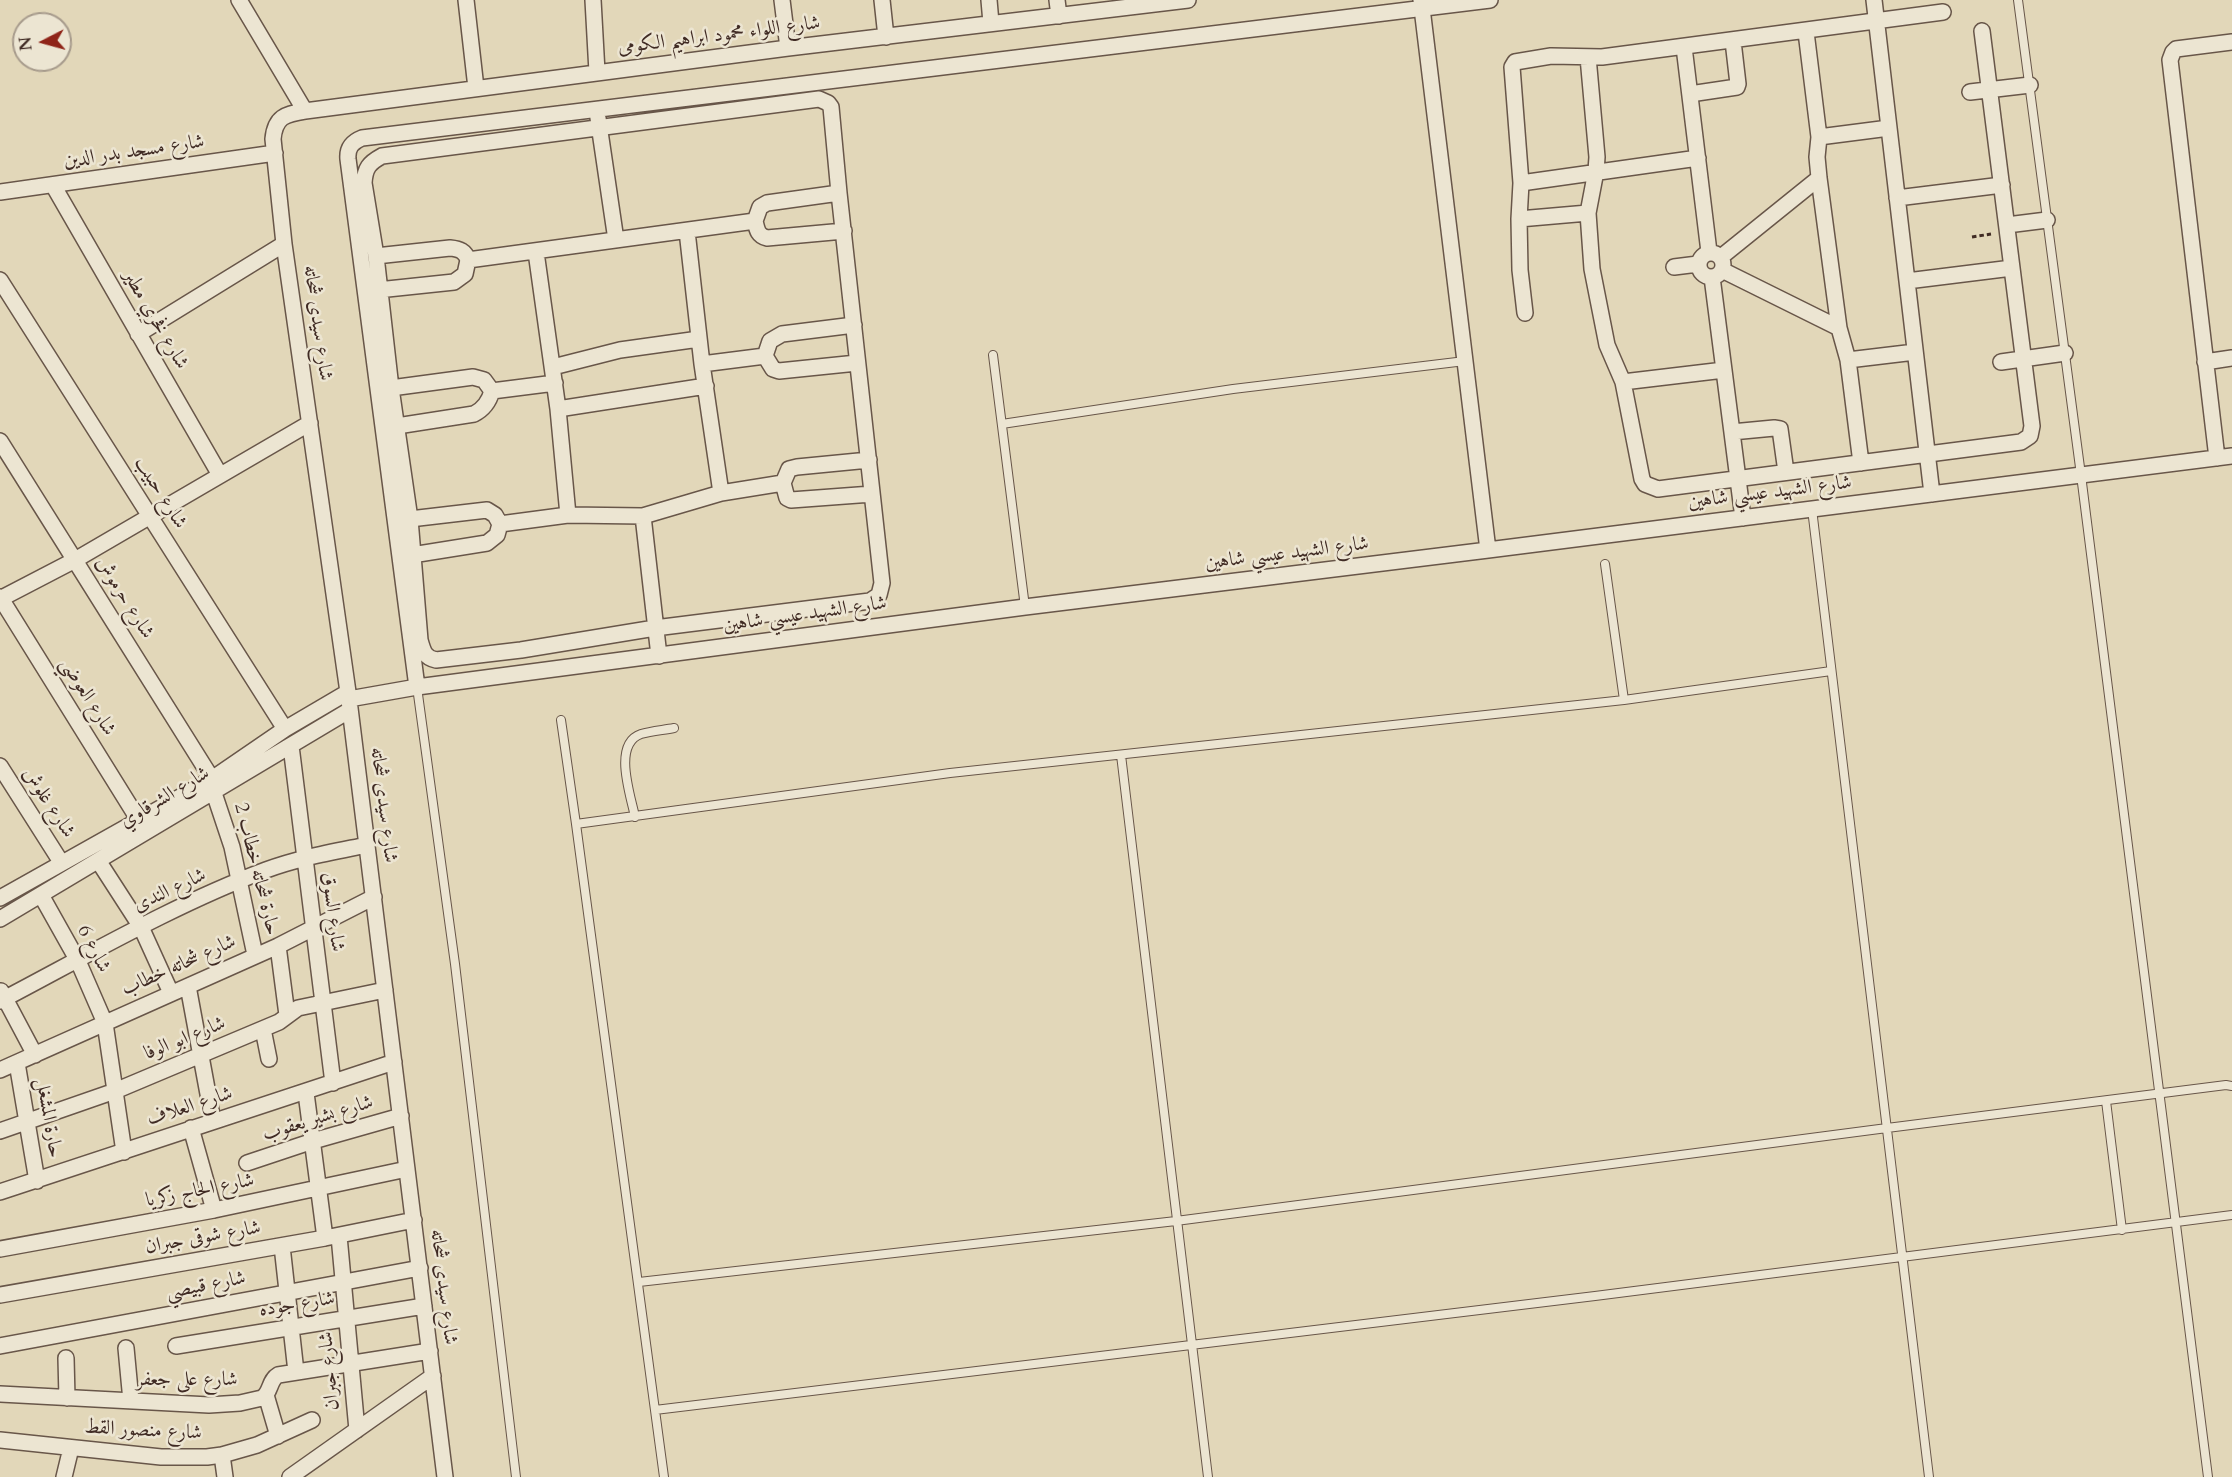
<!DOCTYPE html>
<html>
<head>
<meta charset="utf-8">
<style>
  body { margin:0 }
  #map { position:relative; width:2232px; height:1477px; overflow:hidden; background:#e2d7b9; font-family:Cardo,serif }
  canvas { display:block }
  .north { position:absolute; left:12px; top:12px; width:60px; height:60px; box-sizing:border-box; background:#ece5d2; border:2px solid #a79b8c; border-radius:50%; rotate:264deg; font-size:16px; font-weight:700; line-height:24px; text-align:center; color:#402b24 }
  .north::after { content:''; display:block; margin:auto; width:21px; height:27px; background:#8f2418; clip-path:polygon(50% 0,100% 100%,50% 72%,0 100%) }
</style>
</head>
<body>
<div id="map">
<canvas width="2232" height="1477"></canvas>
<div class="north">N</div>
</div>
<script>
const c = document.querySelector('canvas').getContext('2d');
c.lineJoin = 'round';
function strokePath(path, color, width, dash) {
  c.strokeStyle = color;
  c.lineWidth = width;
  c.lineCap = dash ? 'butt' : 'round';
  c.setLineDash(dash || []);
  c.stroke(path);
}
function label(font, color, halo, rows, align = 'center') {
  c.font = font + ' Cardo,Amiri,serif';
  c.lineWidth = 5;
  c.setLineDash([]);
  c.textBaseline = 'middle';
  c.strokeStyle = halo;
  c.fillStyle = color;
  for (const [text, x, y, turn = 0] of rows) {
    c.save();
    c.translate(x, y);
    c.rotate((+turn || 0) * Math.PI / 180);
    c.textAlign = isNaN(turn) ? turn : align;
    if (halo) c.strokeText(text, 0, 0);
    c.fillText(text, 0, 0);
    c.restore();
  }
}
const lane = new Path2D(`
  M2018,0L2081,475L2208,1477
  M993,355L1025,607
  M1002,424L1233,389L1465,361
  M1812,509L1929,1477
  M1605,564L1624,700
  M417,687L455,964L516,1477
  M561,720L576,824
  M1121,755L1208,1477
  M635,817C631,796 612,744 641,734C651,731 664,730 674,728
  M2106,1101L2122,1230
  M639,1282L1176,1221L1887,1128L2226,1085L2232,1086
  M655,1410L1595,1296L2232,1215
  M664,1477L576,824L950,773L1624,700L1831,671`);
const street = new Path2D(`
  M239,0L305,111
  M466,0L476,88
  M593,0L597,72
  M782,0L788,48
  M882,0L886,37
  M989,0L991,23
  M1057,0L1059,16
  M1421,0L1488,550
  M1874,0L1932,494
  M1806,32L1819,137L1817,157L1819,178L1839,328L1848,360L1861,463
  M1684,47L1709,252
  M1588,57L1597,157L1596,171L1588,213L1592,269L1607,345L1623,382L1642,479L1645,484L1658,489L2021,442L2030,436L2032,426L1982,31
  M1970,92L2030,85
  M1690,94L1737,87L1738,84L1733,41
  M819,99L828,103L831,107L839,193L882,583L879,595L870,601L655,628L521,650L436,660C425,658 423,651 420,640L410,519L391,388L376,256L364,183C365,168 369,163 382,156Z
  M598,118L616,240
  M1819,137L1889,128
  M1521,183L1698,158
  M53,185L220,475
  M0,192L275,153
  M1897,198L2002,185
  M1519,219L1588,213
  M755,221C757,230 758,236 767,238L844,231
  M2007,225L2047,220
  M687,231L702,364L721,493
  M536,252L558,409L568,515
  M1699 265a12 12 0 1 1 24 0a12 12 0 1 1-24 0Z
  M376,256L450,248C460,249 465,251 468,260L755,221L760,207L767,203L839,193
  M1721,257L1819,178
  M1674,267L1698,264
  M1722,270L1839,328
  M1712,277L1743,518
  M0,280L285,729
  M1907,281L2012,268
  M378,290L454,282L465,274L468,260
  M1525,313L1520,270L1519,219L1521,183L1512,67L1515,62L1551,56L1602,57L1943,12
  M854,325L782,334L770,341L765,356L773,369L779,371L857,363
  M138,334L284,244
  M1848,360L1915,352
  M2001,362L2065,353
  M2205,362L2232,358
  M702,364L765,356
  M553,367L620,350L699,339
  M1623,382L1724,370
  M391,388L473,377L484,380L492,391C489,402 484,409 474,414L397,426
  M492,391L555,383
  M558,409L706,386
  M1732,432L1774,428L1780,429L1786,472
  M0,441L212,779
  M2217,458L2170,60L2173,52L2176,49L2232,42
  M869,460L797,467L789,469L783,483L787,498L791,500L872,494
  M643,516L721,493L783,483
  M410,519L487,510L495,515L500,524L497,535L487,543L412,555
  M500,524L568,515L643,516L659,656
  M0,597L138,819
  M0,599L75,560L310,423
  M417,687L348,159C347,148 352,142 362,138L1490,0
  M349,699L417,687L1025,607L1488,550L2232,456
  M291,746L333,1083
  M0,766L61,862
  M214,793L232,847L255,955
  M99,862L141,927L171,993
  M41,895L78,961L105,1023L124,1152
  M0,898L212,779L285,729L348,692
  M0,919L350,710
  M278,946L287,1015
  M188,986L213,1121
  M1,991L35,1055
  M0,1001C86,956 175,904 266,870C298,858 333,852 367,845
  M263,1029L269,1059
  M17,1063L37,1181
  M0,1070L278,946L374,897
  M306,1093L325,1238
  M191,1128L214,1210
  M0,1131L115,1091L279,1022L298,1008L385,990
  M247,1163L313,1141L401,1116
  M0,1192L394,1062
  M339,1236L357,1430
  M282,1246L296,1372
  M0,1249L214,1210L407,1169
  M0,1295L325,1238L414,1220
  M0,1346L420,1268
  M176,1346L424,1306
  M126,1348L131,1401
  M66,1358L67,1398
  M0,1394L209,1405L240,1403L262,1398C271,1393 269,1380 278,1375L430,1351
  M266,1395L278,1436
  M0,1440L161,1457H207L222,1455L257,1445L312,1420
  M222,1455L225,1477
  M64,1477L71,1448
  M290,1477L433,1376
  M445,1477L348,692L284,244L273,139C275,117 285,114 305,111L788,48L1188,0`);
strokePath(lane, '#685649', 10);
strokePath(street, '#685649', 18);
strokePath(new Path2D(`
  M1972,237L1991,234`), '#402b24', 3, [4.5, 3]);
strokePath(lane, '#ece5d2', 8);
strokePath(street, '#ece5d2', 15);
label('20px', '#402b24', '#ece5d2', [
  ["شارع اللواء محمود ابراهيم الكومى",719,36,-7],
  ["شارع مسجد بدر الدين",134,152,-8],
  ["شارع فخري مطير",155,320,60],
  ["شارع سيدى شحاته",317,323,82],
  ["شارع حبيب",160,493,58],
  ["شارع الشهيد عيسي شاهين",1770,493,-7],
  ["شارع الشهيد عيسي شاهين",1287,554,-7],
  ["شارع حرموش",124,598,58],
  ["شارع الشهيد عيسي شاهين",805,615,-8],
  ["شارع العوضي",87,697,58],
  ["شارع الشرقاوي",165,798,-31],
  ["شارع غلوش",48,803,57],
  ["شارع سيدى شحاته",383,805,83],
  ["حارة شحاته خطاب 2",256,869,76],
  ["شارع الندى",170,891,-25],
  ["شارع السوق",332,912,83],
  ["شارع 6",93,949,63],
  ["شارع شحاته خطاب",179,966,-24],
  ["شارع ابو الوفا",185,1039,-22],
  ["شارع العلاف",190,1107,-18],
  ["حارة المشغل",48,1118,80],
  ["شارع بشير يعقوب",318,1119,-17],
  ["شارع الحاج زكريا",200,1191,-11],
  ["شارع شوقى جبران",203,1238,-10],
  ["شارع قبيصي",206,1286,-11],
  ["شارع سيدى شحاته",443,1287,83],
  ["شارع جوده",297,1305,-9],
  ["شارع جبران",330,1371,-95],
  ["شارع على جعفر",187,1380],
  ["شارع منصور القط",143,1431,3]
]);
</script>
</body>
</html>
